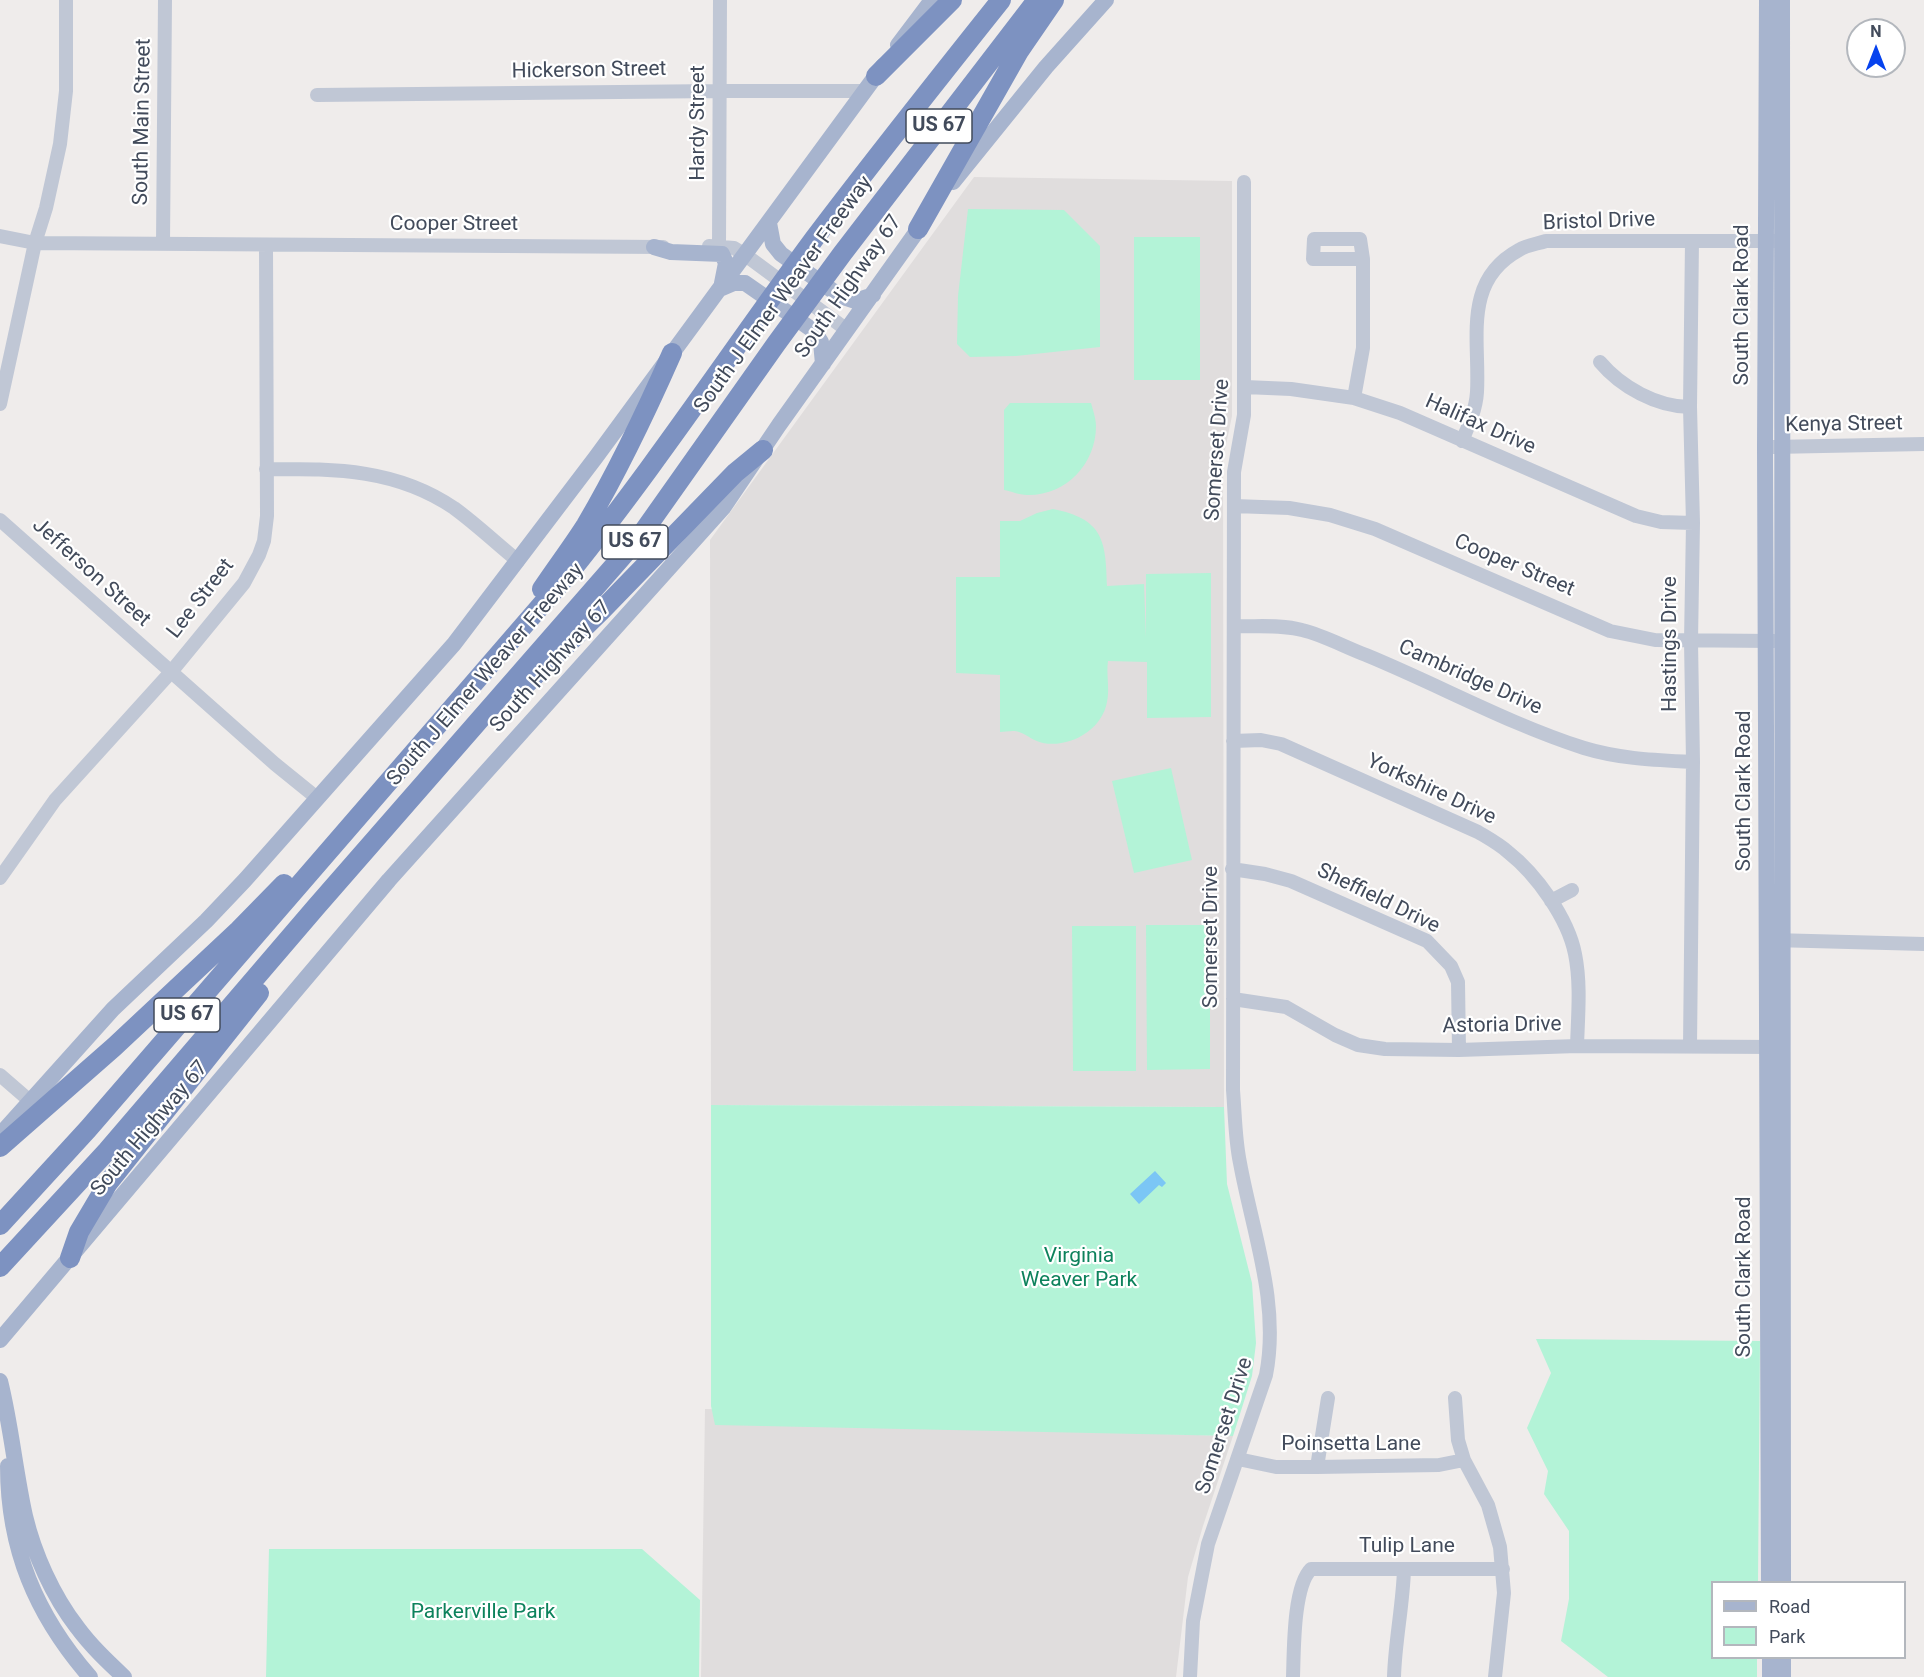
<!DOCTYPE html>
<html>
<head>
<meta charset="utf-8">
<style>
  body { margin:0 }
  #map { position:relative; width:1924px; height:1677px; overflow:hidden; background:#efeceb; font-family:Roboto,sans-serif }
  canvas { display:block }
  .legend { position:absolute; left:1711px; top:1581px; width:195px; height:78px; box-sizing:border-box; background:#fff; border:2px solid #b3b7bd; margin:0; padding:8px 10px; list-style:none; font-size:18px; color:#424b5b }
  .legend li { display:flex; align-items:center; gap:12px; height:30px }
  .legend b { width:30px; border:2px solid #b3b7bd }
  .north { position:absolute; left:1846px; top:18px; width:60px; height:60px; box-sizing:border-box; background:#fff; border:2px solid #b3b7bd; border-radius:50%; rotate:0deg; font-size:16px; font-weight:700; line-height:24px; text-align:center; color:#424b5b }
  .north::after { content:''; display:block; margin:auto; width:21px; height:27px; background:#0642ee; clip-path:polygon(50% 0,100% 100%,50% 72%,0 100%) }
</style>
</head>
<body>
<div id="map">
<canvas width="1924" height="1677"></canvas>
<ul class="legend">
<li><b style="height:8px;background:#a7b4ce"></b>Road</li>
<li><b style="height:16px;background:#b3f3d7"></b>Park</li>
</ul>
<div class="north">N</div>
</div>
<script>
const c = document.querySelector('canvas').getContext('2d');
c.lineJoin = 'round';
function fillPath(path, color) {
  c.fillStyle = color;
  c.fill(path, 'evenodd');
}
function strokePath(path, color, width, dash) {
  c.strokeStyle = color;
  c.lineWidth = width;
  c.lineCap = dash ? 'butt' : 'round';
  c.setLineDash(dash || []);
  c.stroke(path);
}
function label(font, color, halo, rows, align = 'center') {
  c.font = font + ' Roboto,sans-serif';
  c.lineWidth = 4.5;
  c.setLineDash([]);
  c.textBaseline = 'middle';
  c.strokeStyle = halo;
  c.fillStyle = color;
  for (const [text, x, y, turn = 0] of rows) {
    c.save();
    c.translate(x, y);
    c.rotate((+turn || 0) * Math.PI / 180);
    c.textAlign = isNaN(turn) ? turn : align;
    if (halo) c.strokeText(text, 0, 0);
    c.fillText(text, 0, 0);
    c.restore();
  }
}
fillPath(new Path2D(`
  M974,177L1232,181V416L1223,459L1224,1107L711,1105L710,540Z
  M705,1409L1129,1417V1433L1233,1436L1203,1526L1188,1577L1176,1677H701Z`), '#e0dddd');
fillPath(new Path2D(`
  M968,209L1064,210L1100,246V347L1016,356L970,357L957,344L958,296Z
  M1134,237H1200V380H1134Z
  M1010,403H1091C1093,410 1096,419 1096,426C1096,464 1066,496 1027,495C1019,495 1011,491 1004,490V410Z
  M1053,509C1103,519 1106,540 1107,586L1144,584L1146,638V574L1211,573V717L1147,718V662L1108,661C1106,674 1110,689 1107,702C1102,730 1070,748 1043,743C1033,741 1028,735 1019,732C1014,730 1005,732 1000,732V675L956,673V577H1000V521H1020L1037,513Z
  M1171,768L1192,860L1134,873L1112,781Z
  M1146,925H1210V1069L1147,1070Z
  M1072,926H1136V1071H1073Z
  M711,1105L1224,1107L1227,1184L1252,1283L1256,1343L1252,1376L1233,1436L715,1425L711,1406Z
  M1536,1339L1760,1341L1758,1582H1712V1658H1757V1677H1608L1561,1641L1569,1599V1531L1544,1494L1548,1471L1527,1428L1551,1373Z
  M269,1549H642L700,1600L699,1677H266Z`), '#b3f3d7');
fillPath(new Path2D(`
  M1155,1171L1166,1183L1162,1187L1159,1185L1139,1204L1130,1194Z`), '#7bc6f5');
strokePath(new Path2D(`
  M317,95L719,91H863
  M0,236L35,243L663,247
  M163,244L165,0
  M709,246L734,248L744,254L847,330
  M719,246L720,0
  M1600,362C1621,387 1657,407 1690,407
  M1245,387L1291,389L1354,398L1400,413L1636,516L1661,522L1693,523
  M1354,398L1363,348V259L1360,239H1314L1313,259H1363
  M0,404L35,243L46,208L60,144L66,91V0
  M1462,441C1469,425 1476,409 1477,392C1480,340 1462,281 1519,250C1527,245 1537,244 1546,241H1776
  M1773,447L1924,444
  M266,469C334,469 395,468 454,508C476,524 497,544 518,561
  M1234,506L1289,508L1330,515L1375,529L1610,631L1655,640L1774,641
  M0,520L275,764L317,798
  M1234,626C1256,627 1280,624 1302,630C1323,635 1345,647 1366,655C1439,685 1509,724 1584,748C1620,759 1656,760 1693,762
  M1233,741L1261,740L1281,744L1478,832C1488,838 1499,844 1508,852C1536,874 1568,918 1575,954C1581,983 1578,1016 1577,1046
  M1232,869L1265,874L1291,881L1427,941L1451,966L1458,982L1459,1050
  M0,878L55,800L171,672L244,583L259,555L264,541L267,516L266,246
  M1551,901L1572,890
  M1773,940L1924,944
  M1233,999L1286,1007L1335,1035L1358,1045L1385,1049L1459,1050L1577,1046L1777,1047
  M1690,1046L1693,762L1691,641L1693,523L1690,407L1692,241
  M0,1075L30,1101
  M1455,1398L1458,1440L1464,1460L1488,1505L1500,1547L1504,1593L1495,1677
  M1238,1459L1276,1467H1317L1439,1465L1464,1460
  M1317,1467L1328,1398
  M1190,1677L1193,1621L1208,1544L1266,1375C1280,1303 1253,1234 1240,1163C1235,1139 1235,1114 1233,1090L1234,472L1244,415V182
  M1293,1677C1294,1651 1293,1587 1311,1569H1503
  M1394,1677C1395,1641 1403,1605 1404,1569`), '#c0c7d5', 14);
strokePath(new Path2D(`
  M1767,0L1765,447L1769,1582
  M1782,0L1783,1582
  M898,45L932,0
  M953,182L1046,67L1106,0
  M769,223L773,244L781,254L840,296L855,301L873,295
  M654,247L671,252L722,254L726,263L722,283
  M720,289L734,283H745L814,331L821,342L823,364
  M0,1135L113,1009L206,921L245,880L454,644L596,457L883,66
  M0,1340L389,880L723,508L779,425L925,220
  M0,1381C11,1425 15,1471 25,1516C34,1554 53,1596 77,1627C91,1646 107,1661 124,1677
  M8,1466C8,1549 36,1615 90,1677
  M1770,1658V1677
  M1783,1658V1677`), '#a7b4ce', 16);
strokePath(new Path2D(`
  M876,76L952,0
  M918,229L1019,51L1054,0
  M542,589C556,568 572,547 586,525C619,469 646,412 672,353
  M526,684L602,610L735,473L763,450
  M0,1147L114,1047L239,930L284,884
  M0,1225L88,1129L570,572C656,465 732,350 814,239C875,158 938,79 1001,0
  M70,1258L79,1232L108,1183L259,993
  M0,1267L107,1151L316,907L641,535L776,344L842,254L1037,0`), '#7d92c1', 20);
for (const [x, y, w] of [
  [939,126,66],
  [635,542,66],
  [187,1015,66]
]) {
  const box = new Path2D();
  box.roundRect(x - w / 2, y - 17, w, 34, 4.5);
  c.fillStyle = '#fff';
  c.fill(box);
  strokePath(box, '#424b5b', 1.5);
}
label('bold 20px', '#424b5b', null, [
  ["US 67",939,126],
  ["US 67",635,542],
  ["US 67",187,1015]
]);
label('21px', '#424b5b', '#fff', [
  ["Hickerson Street",589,71,-1],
  ["South Main Street",143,122,-89],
  ["Hardy Street",699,123,-90],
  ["Bristol Drive",1599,222,-2],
  ["Cooper Street",454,225],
  ["South Highway 67",849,287,-55],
  ["South J Elmer Weaver Freeway",784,295,-54],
  ["South Clark Road",1743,305,-90],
  ["Halifax Drive",1480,425,24],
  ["Kenya Street",1844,425,-1],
  ["Somerset Drive",1218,450,-86],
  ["Cooper Street",1514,566,23],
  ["Jefferson Street",91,573,42],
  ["Lee Street",201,599,-52],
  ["Hastings Drive",1671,644,-90],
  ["South Highway 67",551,667,-48],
  ["South J Elmer Weaver Freeway",486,675,-49],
  ["Cambridge Drive",1470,678,24],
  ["Yorkshire Drive",1431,790,25],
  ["South Clark Road",1745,791,-90],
  ["Sheffield Drive",1378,899,26],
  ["Somerset Drive",1212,937,-90],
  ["Astoria Drive",1502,1026,-1],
  ["South Highway 67",150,1129,-50],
  ["South Clark Road",1745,1277,-90],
  ["Somerset Drive",1225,1426,-72],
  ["Poinsetta Lane",1351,1445],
  ["Tulip Lane",1407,1547]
]);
label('21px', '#0d825c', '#fff', [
  ["Virginia",1079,1257],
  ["Weaver Park",1079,1281],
  ["Parkerville Park",483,1613]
]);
</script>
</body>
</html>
